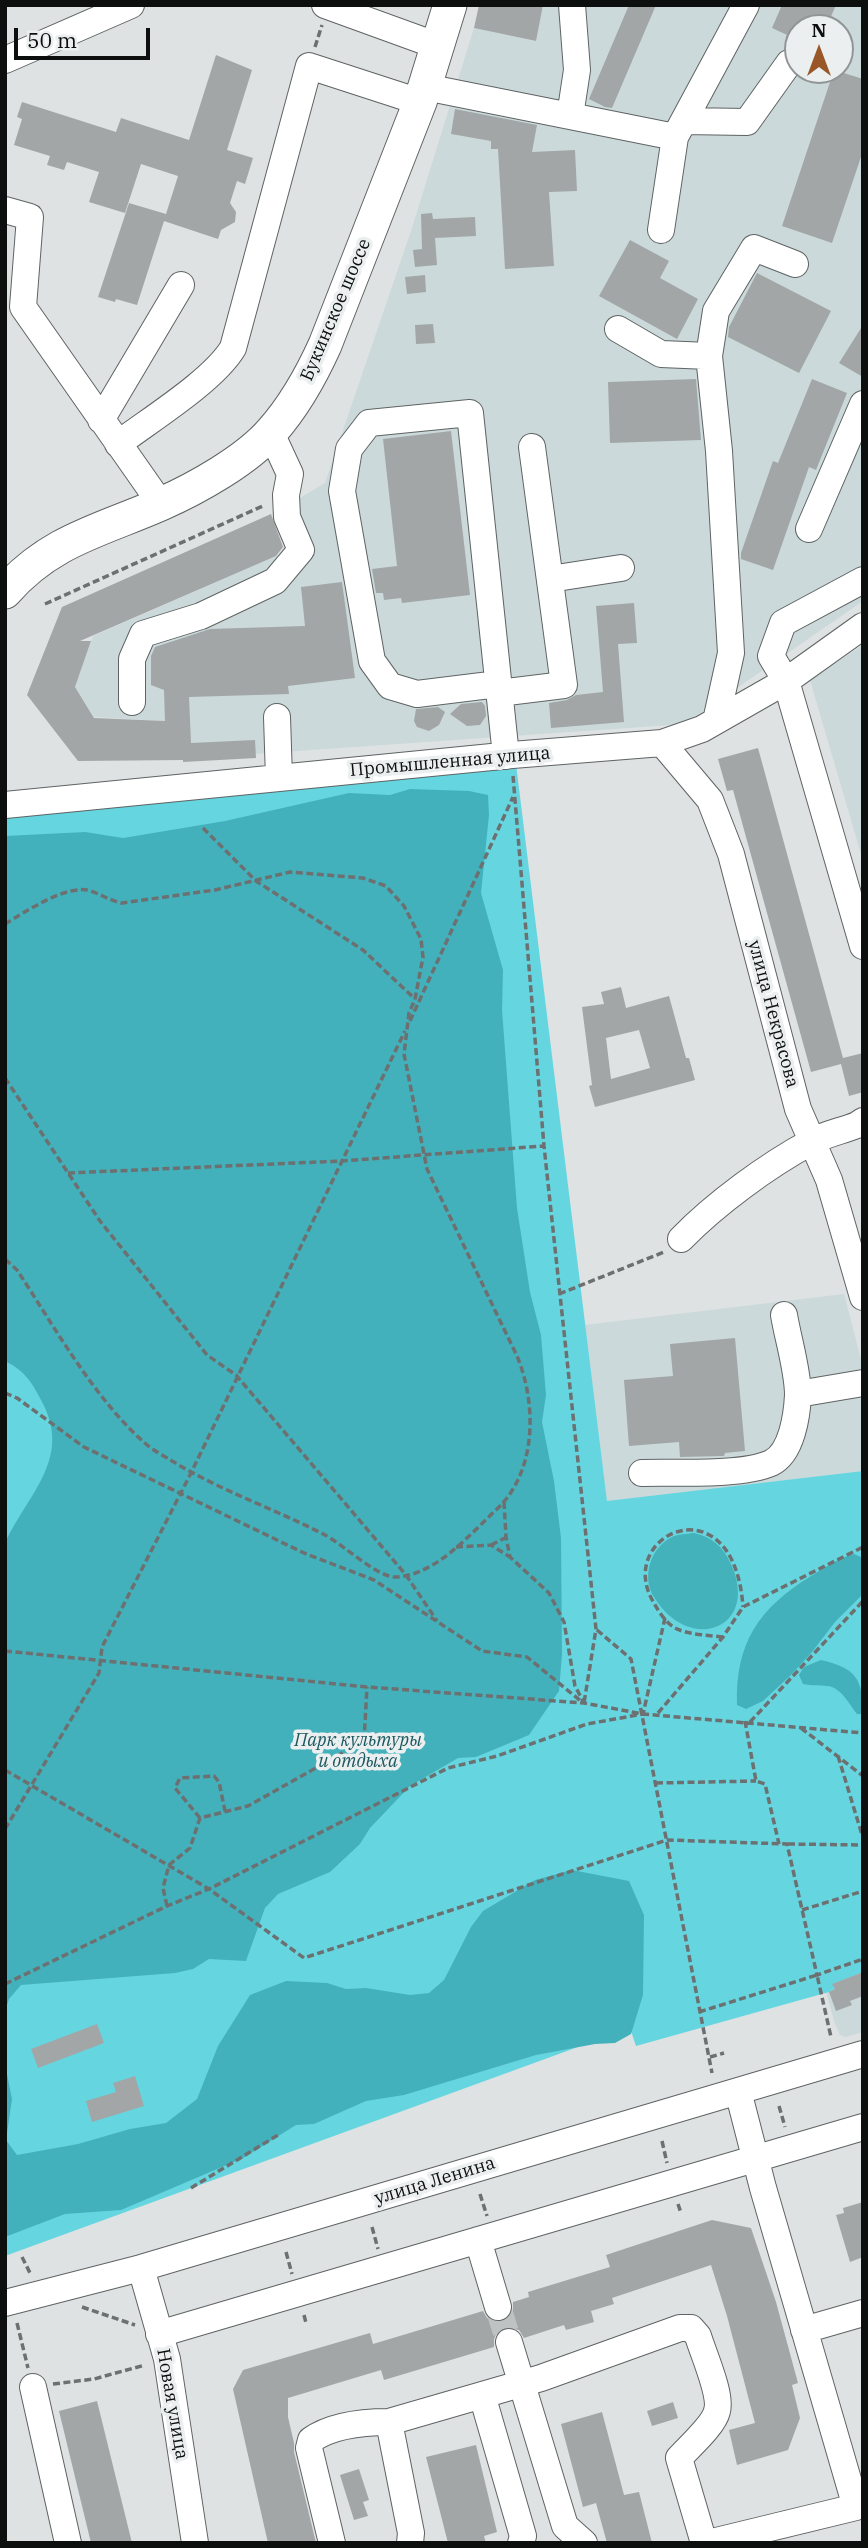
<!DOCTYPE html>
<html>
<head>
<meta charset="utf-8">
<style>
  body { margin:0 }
  #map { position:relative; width:868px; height:2548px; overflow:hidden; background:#dee2e3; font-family:"IBM Plex Serif",serif }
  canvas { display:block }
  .frame { position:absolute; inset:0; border:7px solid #0d0f0f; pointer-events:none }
  .north { position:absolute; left:784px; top:14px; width:70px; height:70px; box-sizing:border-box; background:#ebeff0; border:2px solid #929596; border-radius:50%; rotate:0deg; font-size:19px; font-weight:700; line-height:28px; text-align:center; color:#0d0f0f }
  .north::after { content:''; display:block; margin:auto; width:24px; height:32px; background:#995626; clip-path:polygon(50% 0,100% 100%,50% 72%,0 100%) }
  .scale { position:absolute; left:14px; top:28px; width:136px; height:32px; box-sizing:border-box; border:4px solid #0d0f0f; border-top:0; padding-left:9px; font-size:21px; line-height:24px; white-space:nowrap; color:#0d0f0f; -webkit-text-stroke:5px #ebeff0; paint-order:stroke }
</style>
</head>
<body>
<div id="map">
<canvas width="868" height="2548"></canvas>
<div class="frame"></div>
<div class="north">N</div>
<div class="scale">50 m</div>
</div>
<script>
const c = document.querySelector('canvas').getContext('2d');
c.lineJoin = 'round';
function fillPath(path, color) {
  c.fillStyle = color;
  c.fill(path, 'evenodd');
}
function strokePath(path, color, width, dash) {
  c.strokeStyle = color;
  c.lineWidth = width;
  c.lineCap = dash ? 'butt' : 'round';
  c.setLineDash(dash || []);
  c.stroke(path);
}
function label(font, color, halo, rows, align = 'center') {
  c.font = font + ' "IBM Plex Serif",serif';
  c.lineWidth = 7;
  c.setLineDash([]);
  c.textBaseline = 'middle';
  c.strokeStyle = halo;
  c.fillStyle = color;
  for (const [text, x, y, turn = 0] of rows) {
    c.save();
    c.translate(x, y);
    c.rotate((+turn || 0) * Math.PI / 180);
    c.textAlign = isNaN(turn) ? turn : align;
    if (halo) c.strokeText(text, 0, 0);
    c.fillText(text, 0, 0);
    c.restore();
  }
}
fillPath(new Path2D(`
  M543,5H863V601L685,724L168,760L163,721L94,717L75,687L93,636L294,548L278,511L325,483L412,228L474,28L535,41ZM798,28H840V70H798Z
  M863,645V861L810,680Z
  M844,1294L863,1367V1471L607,1502L585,1325Z
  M863,1972V2032L846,2037L840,2035L835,2024L826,1992L834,1989L832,1984Z`), '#cbd9da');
fillPath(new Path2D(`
  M516,764L607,1501L863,1471V1972L833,1984L835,1989L829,1992L636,2046L630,2028L5,2256V811Z`), '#65d6e0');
fillPath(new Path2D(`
  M410,789L469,791L488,795L489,815L481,893L503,970L502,1010L517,1208L530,1292L541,1335L546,1395L542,1422L554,1481L561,1538L562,1654L559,1691L529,1735L476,1757L458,1758L410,1786L370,1828L360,1844L330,1872L278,1894L265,1908L246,1961L209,1959L193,1969L175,1973L21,1985L9,1999L5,2011V1543C29,1492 73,1458 41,1400C31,1381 25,1371 5,1361V836L85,832L123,838L225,821L349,793L390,795Z
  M854,1554L863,1558V1594L835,1622L812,1652L792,1674L763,1701L746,1709L737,1705C735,1643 759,1608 811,1576C824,1568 839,1558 854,1554Z
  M821,1660C856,1668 863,1679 863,1714H857C849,1704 841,1687 827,1686C819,1685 812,1686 803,1684L799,1675L804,1667Z
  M572,1870L629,1881L644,1915L643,1995L631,2034L615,2043L595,2044L536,2055L404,2095L366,2101L314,2124L296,2125L243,2158L121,2210L65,2214L5,2237V2064L12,2099L6,2140L17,2155L78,2144L130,2129L166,2123L197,2099L218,2046L250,1995L286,1981L327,1983L346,1989L366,1988L410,1995L429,1993L444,1980L471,1927L483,1911L535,1880Z`), '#43b1bb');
fillPath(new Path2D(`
  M694,1533C712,1537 722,1546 730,1562C762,1628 690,1656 654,1597C641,1577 651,1547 672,1537C678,1534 687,1534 694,1533Z`), '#43b2bb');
fillPath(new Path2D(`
  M479,5H543L536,41L474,28Z
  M629,5H656L612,108L605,107L589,99Z
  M782,5H836L826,28H798V40L772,28Z
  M216,55L252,70L227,150L253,158L245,184L237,181L230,203L236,212L235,222L221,230L218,239L164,221L137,305L116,299L115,302L98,297L129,203L166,214L178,176L141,164L125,213L89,202L99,172L67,162L64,170L47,165L50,156L14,145L22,119L17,117L22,102L116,132L121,118L189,140Z
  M834,70L863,79V151L832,243L782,226Z
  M455,109L537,125L532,152L575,150L577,191L549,192L554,266L505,269L498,149H491V141L451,134Z
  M432,213L433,219L475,217L476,236L435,238L437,265L415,267L413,250L422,249L421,214Z
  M630,240L669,261L660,278L698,299L677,339L599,296Z
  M757,273L831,311L799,373L728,337L729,327Z
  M425,275L426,292L407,294L405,277Z
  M433,324L435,343L416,344L415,325Z
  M863,325V377L839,363Z
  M696,379L701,440L610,443L608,382Z
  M812,379L847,393L816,470L809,467L773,570L741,559V553L773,461L778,463Z
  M451,431L470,595L402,603L401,598L384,600L383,593H376L372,569L397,566L383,439Z
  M271,514L283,547L276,556L80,641H91L75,687L94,718L165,721L164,690L151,685V656L155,647L210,629L305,626L301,587L342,582L355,678L288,686L289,694L189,697L191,743L255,740L256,758L183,762V760L78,761L27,695L62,607Z
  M634,603L637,643L618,644L624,722L551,728L549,703L567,700L576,695L603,692L596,606Z
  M482,702L485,706L486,716L480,725L467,726L450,714L461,704Z
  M438,707L445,712L439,725L429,731L417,727L414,721L416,709Z
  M758,748L843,1058L863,1053V1092L849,1096L841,1064L811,1072L733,790L727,791L718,759Z
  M621,987L626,1008L669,996L686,1058H689L695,1080L595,1107L589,1086L592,1085L582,1007L604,1004L601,992ZM639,1030L650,1068L611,1079L606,1038Z
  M735,1338L745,1451L725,1453L724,1456L680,1457L679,1442L629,1446L624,1380L673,1376L670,1344Z
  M863,1972V1996L850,2001L852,2005L836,2011L829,1992L835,1989L832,1984Z
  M97,2024L104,2043L38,2068L31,2049Z
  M135,2076L144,2106L92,2122L86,2101L116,2092L113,2083Z
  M863,2202V2257L850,2262L836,2215L844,2213L843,2208Z
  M712,2220L751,2228L776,2302L798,2383L792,2385L800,2418L788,2450L737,2465L729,2430L755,2423L727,2316L711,2265L612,2298L614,2304L591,2311L594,2322L566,2330L564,2325L524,2338L519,2330L505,2327L497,2332L494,2339V2347L384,2380L381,2370L288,2398V2417L294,2443V2452L316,2543H268L233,2389L243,2370L370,2333L373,2344L483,2311L487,2318L494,2322H503L513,2311V2302L529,2297L528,2292L610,2267L606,2255Z
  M97,2401L132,2543H91L59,2411Z
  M673,2402L678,2418L652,2426L647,2411Z
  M602,2412L624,2495L639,2492L652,2543H607L596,2503L583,2507L561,2424Z
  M476,2445L497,2532L484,2536L486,2543H448L426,2457Z
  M359,2469L369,2500L363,2502L368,2516L354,2520L340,2475Z`), '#a2a6a7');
strokePath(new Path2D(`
  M498,2307L509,2342`), '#bfc2c3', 26, [26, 13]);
const minor = new Path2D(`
  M325,5L438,46
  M5,60L131,5
  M425,87L675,137
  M570,116L577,70L572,5
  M684,121L747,122L789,63
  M5,210L30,217L23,307L161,504
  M661,230L675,137L746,5
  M618,329L661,354L709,356L719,451L731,653L716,721
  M709,356L716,311L754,248L795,264
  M101,420L181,285
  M118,444C151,419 213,381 233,348L309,66L420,102
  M809,529L863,404
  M550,579L621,568
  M863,580L783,623L771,656L786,681L863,946
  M498,684L417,694L390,686L372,661L342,491L349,449L369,423L470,413L506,756
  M499,693L564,685L532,447
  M132,702V659L143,634L201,616L275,581L301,550L287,517L286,495L290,474L271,433
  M277,717L279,778
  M662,743L710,800L731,854L798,1109L829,1180L863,1297
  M5,805L512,755L662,743L702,729L786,681L863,626
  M681,1239C715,1204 768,1165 811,1142C825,1134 842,1131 857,1125L863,1121
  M798,1394L863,1383
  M642,1473C675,1472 742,1476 771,1463C792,1453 797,1415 798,1395C798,1371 788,1339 784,1315
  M478,2240L498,2307
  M141,2268L167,2359L195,2543
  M5,2303L141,2268L863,2054
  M804,2330L863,2313
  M159,2334L863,2127
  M509,2342L565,2526L584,2543
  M33,2387L68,2543
  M482,2395L523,2536L521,2543
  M389,2422L411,2533L410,2543
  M332,2543L309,2448L311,2440C332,2425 364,2422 389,2422L541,2378L680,2328H691L698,2336C703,2353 722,2395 717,2411C714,2425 689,2447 679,2458L704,2543
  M708,2543L856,2507L763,2188L738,2091`);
const major = new Path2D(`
  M5,592C50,540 102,530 161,504C197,488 247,460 272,431C295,405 311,376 325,345L420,102L450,5`);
strokePath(minor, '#5f6363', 28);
strokePath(major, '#5f6363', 35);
strokePath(new Path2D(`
  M315,47L322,25
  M45,604L265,505
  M513,776L544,1146L596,1629L584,1703
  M203,828L256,881L363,950L415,999
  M5,924C25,912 68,883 91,891C102,895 111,901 122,903L215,890L290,872L363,878L386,886L404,906L421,939L423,957L415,999L409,1013L404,1054L427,1169L517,1356C537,1404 537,1472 496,1510C469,1535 437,1574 397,1577C379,1579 344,1545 325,1535C275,1509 221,1491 172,1461C164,1456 154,1451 146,1444C95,1400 54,1326 17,1270L5,1259
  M410,1021L513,797
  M5,1078L100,1221L207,1355L236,1375L406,1575L437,1621
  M68,1173L341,1161L544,1146
  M559,1294L664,1252
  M5,1393L17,1398L84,1447L304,1553L374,1580L482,1651L527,1657L582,1702
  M504,1502L506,1537L510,1557L549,1593L564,1622L575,1686L583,1701
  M491,1545L505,1538
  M456,1547L491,1545L510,1557
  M597,1630L631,1659L712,2073
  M723,1637C708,1635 688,1635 675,1628C666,1623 659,1612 654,1603C612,1535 734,1478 743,1607
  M5,1651L367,1687L584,1703L643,1714L863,1733
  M658,1713L723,1637L743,1607L863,1547
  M745,1721L756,1781L765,1784L779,1844
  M750,1722L863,1601
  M801,1728L863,1776
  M838,1756L863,1838
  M5,1770L209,1889L304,1958L667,1840L787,1844L817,1975L863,1959
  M656,1783L756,1781
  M200,1818L175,1788L180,1778L214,1776L219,1782L225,1811
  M5,1829L99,1673L102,1647L191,1473L405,1031
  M788,1844L863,1845
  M167,1906L163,1888L169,1865L190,1848L200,1818L248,1806L364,1741L367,1687
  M802,1910L863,1891
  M5,1984L167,1906L209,1889L448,1768L497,1756L587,1724L643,1714L665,1618
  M699,2012L817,1975L831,2037
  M710,2057L724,2053
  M779,2106L785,2127
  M662,2141L667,2163
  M191,2188L278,2135
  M480,2194L487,2216
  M678,2204L681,2213
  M372,2227L378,2249
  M286,2252L292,2274
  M22,2257L31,2275
  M82,2307L135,2325
  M304,2315L306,2323
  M17,2323L28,2368
  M53,2384L94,2379L145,2365`), '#6d7070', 3.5, [7, 3.5]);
strokePath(minor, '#fff', 26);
strokePath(major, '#fff', 33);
label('18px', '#0d0f0f', '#ebeff0', [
  ["Букинское шоссе",336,310,-67],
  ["Промышленная улица",450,762,-5],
  ["улица Некрасова",773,1014,75],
  ["улица Ленина",435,2181,-17],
  ["Новая улица",172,2404,80]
]);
label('italic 18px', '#1c595e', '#ebeff0', [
  ["Парк культуры",358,1741],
  ["и отдыха",358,1762]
]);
</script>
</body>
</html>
